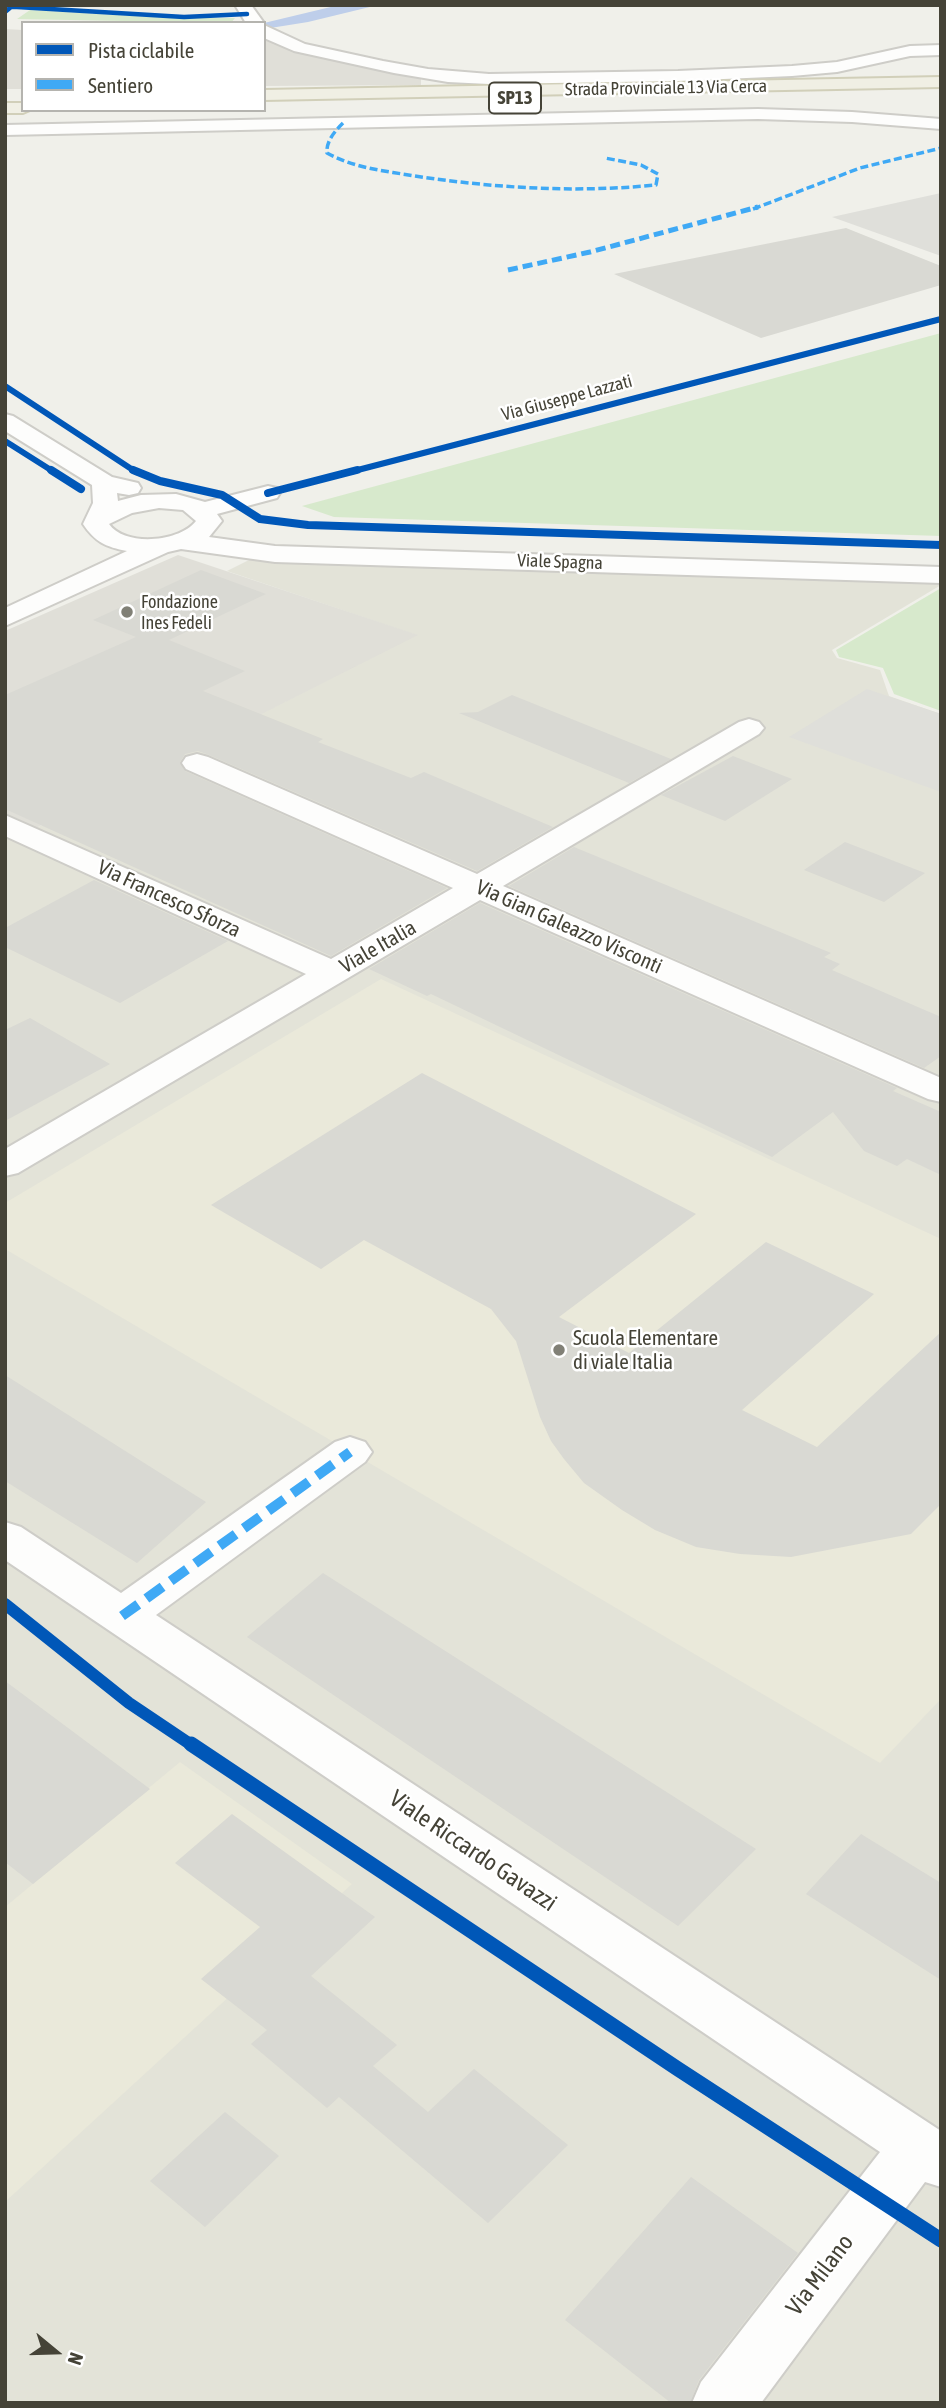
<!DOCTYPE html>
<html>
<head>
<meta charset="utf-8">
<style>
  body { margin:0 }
  #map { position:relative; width:946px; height:2408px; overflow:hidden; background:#f0f0ea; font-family:"Asap Condensed",sans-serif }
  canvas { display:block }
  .frame { position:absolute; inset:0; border:7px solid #454337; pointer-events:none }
  .legend { position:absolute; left:21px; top:21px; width:245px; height:91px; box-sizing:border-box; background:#fff; border:2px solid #b5b4af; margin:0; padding:9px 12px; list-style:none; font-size:21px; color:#454337 }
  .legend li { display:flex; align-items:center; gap:14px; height:35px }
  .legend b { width:35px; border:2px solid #b5b4af }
  .north { position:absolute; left:21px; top:2317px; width:70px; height:70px; -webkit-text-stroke:5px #fff; paint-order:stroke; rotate:109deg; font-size:19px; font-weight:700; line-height:28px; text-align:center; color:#454337 }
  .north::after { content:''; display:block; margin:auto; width:24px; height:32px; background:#454337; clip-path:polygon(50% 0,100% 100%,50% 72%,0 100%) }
</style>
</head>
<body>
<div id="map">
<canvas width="946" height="2408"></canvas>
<div class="frame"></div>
<ul class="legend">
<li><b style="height:9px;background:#0057b8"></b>Pista ciclabile</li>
<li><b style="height:9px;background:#3fa9f5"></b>Sentiero</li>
</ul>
<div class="north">N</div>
</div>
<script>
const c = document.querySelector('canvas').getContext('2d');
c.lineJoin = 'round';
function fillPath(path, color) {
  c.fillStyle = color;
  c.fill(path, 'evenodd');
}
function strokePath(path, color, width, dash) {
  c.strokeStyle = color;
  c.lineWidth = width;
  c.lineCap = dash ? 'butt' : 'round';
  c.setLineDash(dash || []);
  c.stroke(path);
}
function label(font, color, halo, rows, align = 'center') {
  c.font = font + ' "Asap Condensed",sans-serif';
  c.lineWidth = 5;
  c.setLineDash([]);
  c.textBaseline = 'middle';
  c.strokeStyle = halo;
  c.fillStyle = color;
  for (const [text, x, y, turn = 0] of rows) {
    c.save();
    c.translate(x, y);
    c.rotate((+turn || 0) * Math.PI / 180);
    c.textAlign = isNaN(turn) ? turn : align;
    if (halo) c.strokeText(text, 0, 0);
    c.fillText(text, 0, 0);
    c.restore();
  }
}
fillPath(new Path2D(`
  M275,547L941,567V585L832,650L837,658L880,670L889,696L941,714V2403H5V816L36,828L416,635L227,571Z`), '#e3e3d8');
fillPath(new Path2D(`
  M5,29L23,30V89H5Z
  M264,39L421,78V85L264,86Z
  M178,555L418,635L36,828L5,815V631Z`), '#e0dfd8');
fillPath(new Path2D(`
  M381,979L941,1239V1699L880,1763L5,1249V1203Z
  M180,1762L352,1884L5,2202V1907Z`), '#eae9da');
fillPath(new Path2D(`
  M30,10L172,18H235L231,23L17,19Z
  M941,333V536L334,517L302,506Z
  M941,588V711L894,694L883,668L839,657L836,650Z`), '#d7e9cc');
fillPath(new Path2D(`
  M941,193V256L832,217Z
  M867,689L941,714V792L789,737Z`), '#dfdfda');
fillPath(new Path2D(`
  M339,5H378L308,22L264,29V23Z`), '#beceea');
fillPath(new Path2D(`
  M846,228L941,266V285L761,338L614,274Z
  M201,570L266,594L169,640L245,671L203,691L323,739L318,742L411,778L424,772L553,827L477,871L209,755L198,751L185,754L180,762L185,771L447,888L331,956L5,809V695L136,637L93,620Z
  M512,695L671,759L629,783L459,713L478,712Z
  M733,756L792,779L725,821L661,795Z
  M845,842L925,873L884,902L804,870Z
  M574,847L831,953L824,957L840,964L832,970L941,1017V1056L924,1068L509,886Z
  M94,880L228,941L120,1003L5,947V928Z
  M480,903L897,1088L893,1091L941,1112V1175L907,1159L897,1166L864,1151L833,1112L772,1157L431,994L427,996L369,969Z
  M30,1018L110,1064L5,1121V1030Z
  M422,1073L696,1214L559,1317L629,1353L766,1242L874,1294L742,1410L817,1447L941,1332V1504L911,1534L791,1557L740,1554L696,1547L655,1530L622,1510L584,1483L564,1459L551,1441L540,1417L516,1341L491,1309L364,1240L321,1269L211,1205Z
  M5,1375L206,1502L137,1563L5,1481Z
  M323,1573L756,1849L678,1926L247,1637Z
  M5,1681L150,1789L33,1884L5,1862Z
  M232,1814L375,1917L311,1976L397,2045L373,2066L428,2112L474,2069L568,2145L488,2223L339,2097L327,2108L251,2044L267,2030L201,1979L260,1927L175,1863Z
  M861,1834L941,1883V1980L806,1894Z
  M225,2112L279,2156L205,2227L150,2181Z
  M691,2177L798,2253L699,2380L690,2403H671L565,2320Z`), '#d9d9d3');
const minor = new Path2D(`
  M235,5H251L264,23H246Z
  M264,25L305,44L383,61L428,69L489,74L678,71L792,66L837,62L910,46L941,45V55L910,56L837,72L792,76L678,81L489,84L448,82L394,73L294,51L264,38Z
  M758,109L852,112L941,119V129L852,122L758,119L5,135V125Z
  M5,414L13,416L112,477L138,483L141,488L138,493L129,495L117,493L118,501L141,495L176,494L205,502L268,486L277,488L280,493L277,498L217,514L222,521L209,537L275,546L941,567V583L275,562L181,549L168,552L5,626V608L127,551C106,547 95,542 83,524L93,503L92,485L5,431ZM159,508L183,510L196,521C180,542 125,547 109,524L132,513Z
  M749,719L759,722L764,728L759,734L503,886L941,1078V1102L928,1099L480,900L18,1173L5,1176V1149L306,974L5,836V815L331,959L453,888L186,769L182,763L186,757L197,754L208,757L477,874L739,722Z
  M350,1437L365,1442L372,1452L365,1462L156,1615L941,2131V2187L925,2182L761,2403H692L701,2382L880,2152L5,1560V1522L21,1527L121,1593L335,1442Z`);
const major = new Path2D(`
  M941,77V87L264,100V90Z
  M5,103H23V110H30L23,113H5Z`);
strokePath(minor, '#cecdc8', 4);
strokePath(major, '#d1cfb9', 4);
fillPath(minor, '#fdfdfc');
fillPath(major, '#f0efe4');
strokePath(new Path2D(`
  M343,123C335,131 326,141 327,153C354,168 385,171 415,176C495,188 575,193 656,185L658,174L641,165L605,158
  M753,209L860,168L941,148`), '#3fa9f5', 3.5, [8, 3.5]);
strokePath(new Path2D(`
  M508,270L590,252L758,207`), '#3fa9f5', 5, [10, 5]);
strokePath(new Path2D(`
  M122,1616L350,1452`), '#3fa9f5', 10, [20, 10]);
strokePath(new Path2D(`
  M5,12L11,7H17L184,17L247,14`), '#0057b8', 4.5);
strokePath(new Path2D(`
  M5,386L136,472
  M5,441L54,472
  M350,472L941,319`), '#0057b8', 6);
strokePath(new Path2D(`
  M51,470L81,489
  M133,470L160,481L222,495L260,519L308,525L941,545
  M268,493L357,470`), '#0057b8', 8);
strokePath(new Path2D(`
  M5,1604L129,1703L193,1746`), '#0057b8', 12);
strokePath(new Path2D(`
  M191,1744L678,2069L941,2240`), '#0057b8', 15);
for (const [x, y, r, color] of [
  [127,612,7,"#818076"],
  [559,1350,7,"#818076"]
]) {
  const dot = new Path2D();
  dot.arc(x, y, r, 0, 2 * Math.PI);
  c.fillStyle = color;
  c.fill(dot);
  strokePath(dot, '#fff', 2.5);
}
label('18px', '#454337', '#fff', [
  ["Strada Provinciale 13 Via Cerca",666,88,-1],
  ["Via Giuseppe Lazzati",567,398,-15],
  ["Viale Spagna",560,562,2]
]);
label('18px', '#454337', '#fff', [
  ["Fondazione",141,602],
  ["Ines Fedeli",141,623]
], 'left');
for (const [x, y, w] of [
  [515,98,52]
]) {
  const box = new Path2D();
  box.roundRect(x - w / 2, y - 15.5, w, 31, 5);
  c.fillStyle = '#fff';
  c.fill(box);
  strokePath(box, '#454337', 2);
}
label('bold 19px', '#454337', null, [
  ["SP13",515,98]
]);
label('21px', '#454337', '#fff', [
  ["Via Francesco Sforza",169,899,25],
  ["Via Gian Galeazzo Visconti",569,927,24],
  ["Viale Italia",378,947,-30]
]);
label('21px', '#454337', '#fff', [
  ["Scuola Elementare",573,1338],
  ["di viale Italia",573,1362]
], 'left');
label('24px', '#454337', '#fff', [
  ["Viale Riccardo Gavazzi",473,1851,34],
  ["Via Milano",820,2275,-53]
]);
</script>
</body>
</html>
